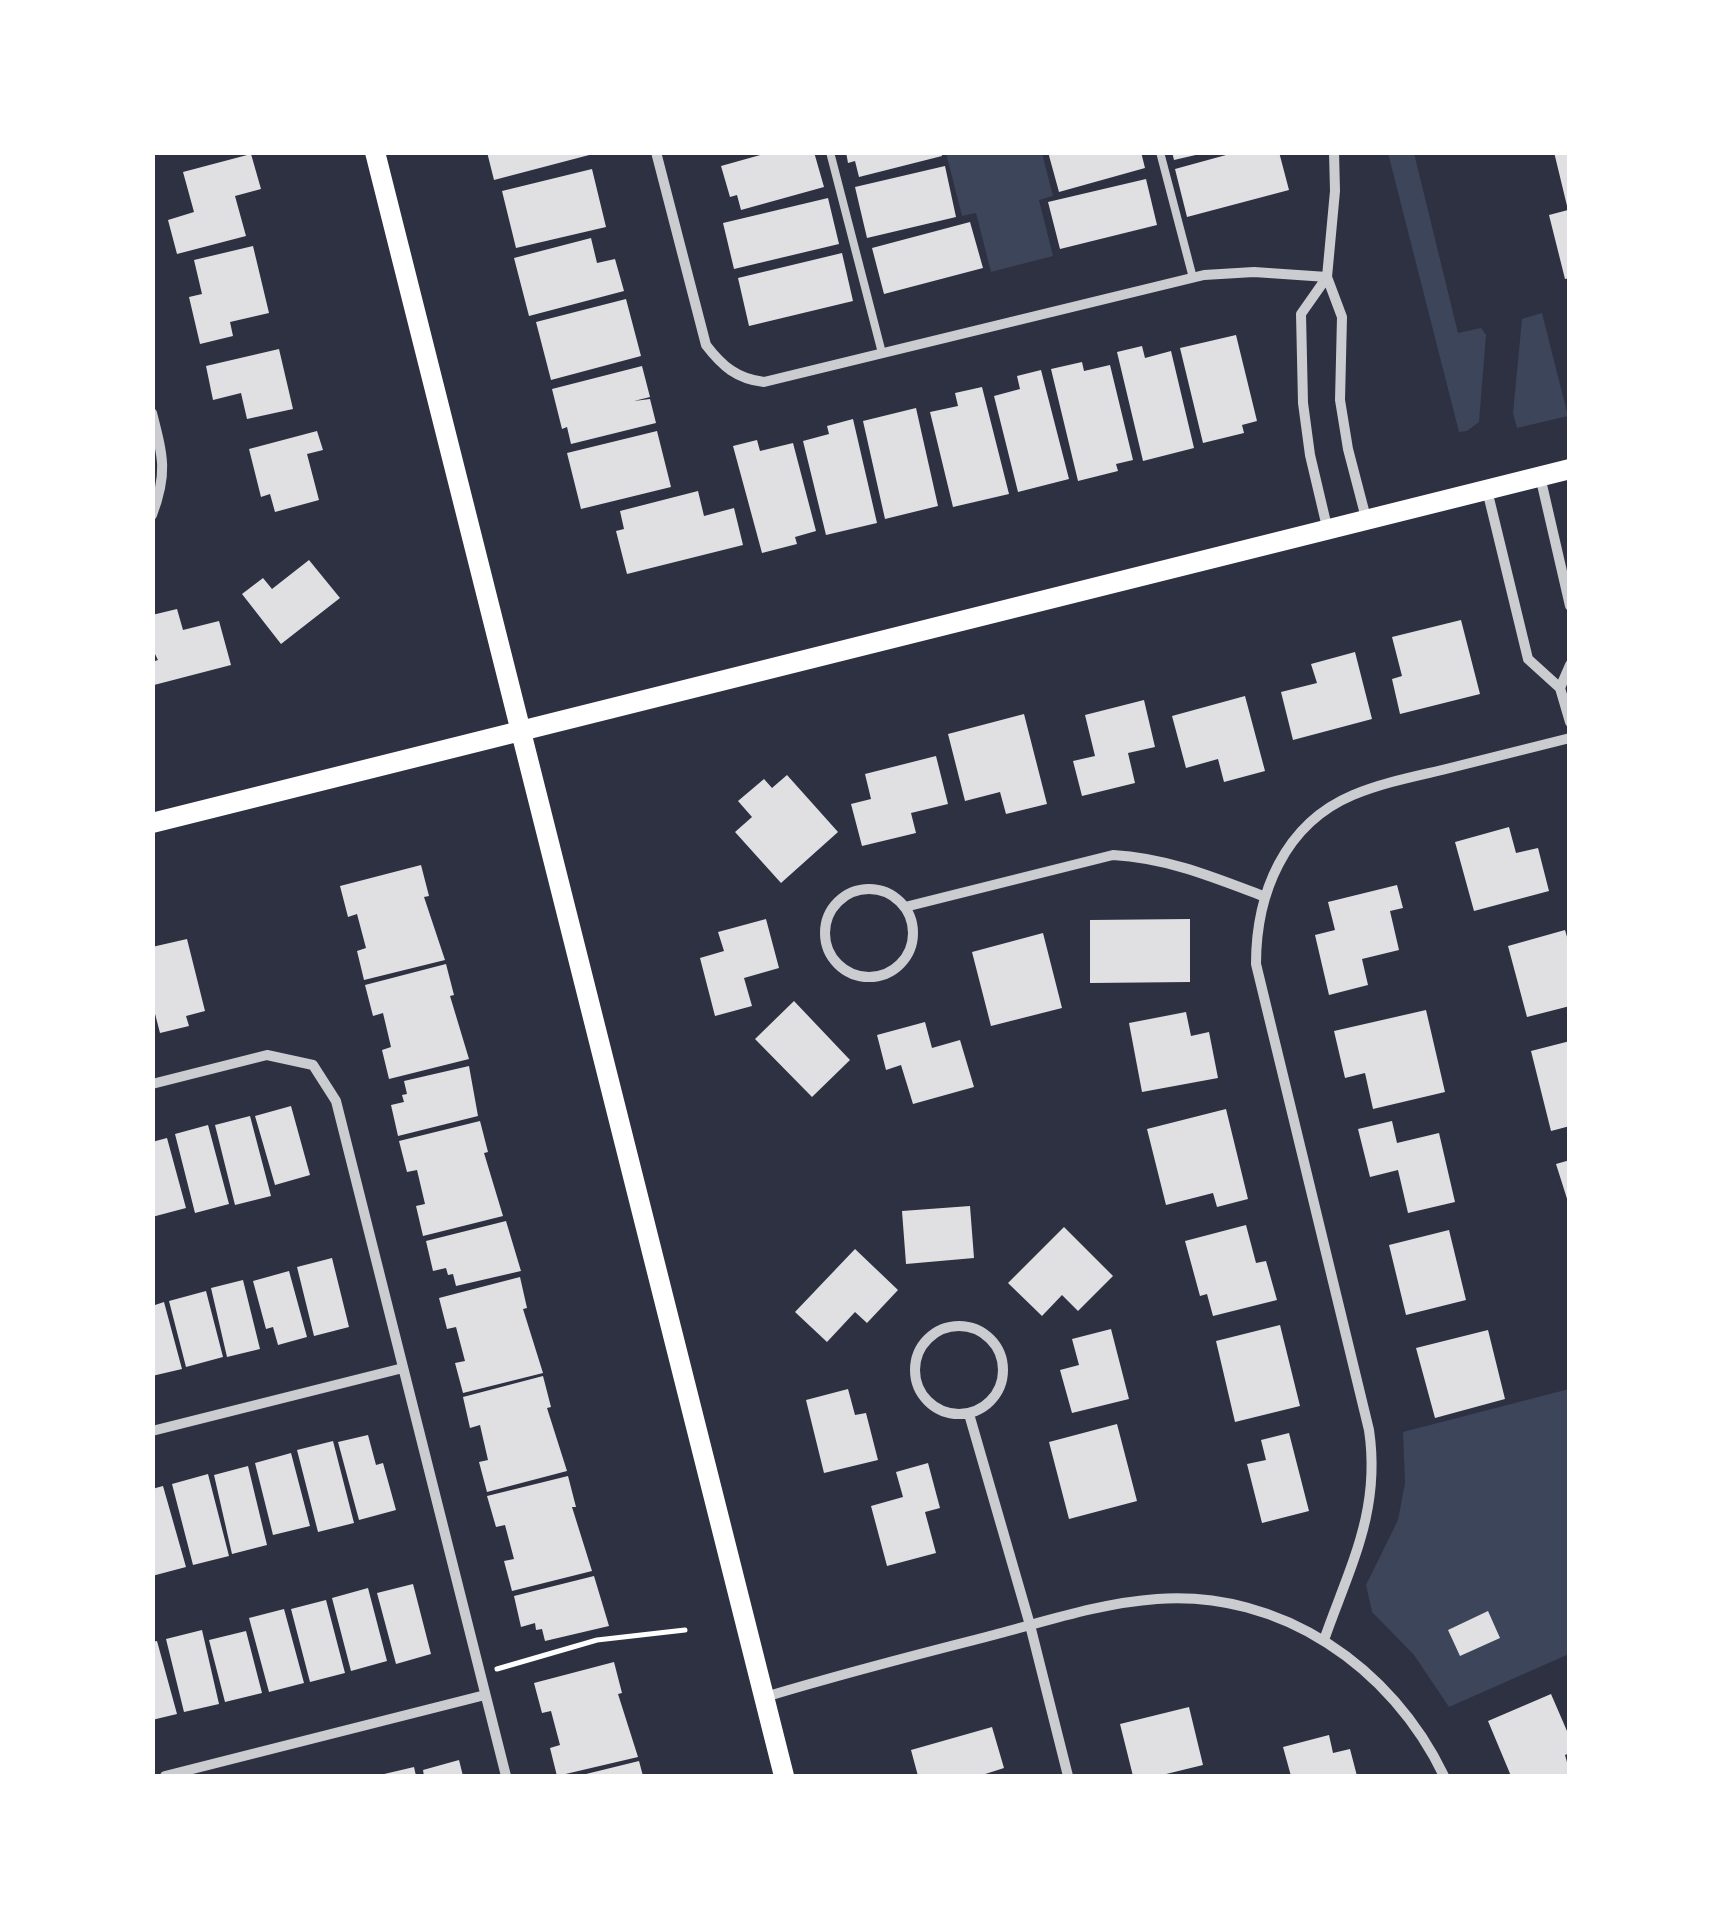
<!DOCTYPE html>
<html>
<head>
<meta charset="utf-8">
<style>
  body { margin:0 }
  #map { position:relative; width:1722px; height:1929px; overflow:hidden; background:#2d3142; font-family:Spectral,serif }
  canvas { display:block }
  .frame { position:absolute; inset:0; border:155px solid #fff; pointer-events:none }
</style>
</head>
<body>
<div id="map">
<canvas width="1722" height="1929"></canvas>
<div class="frame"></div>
</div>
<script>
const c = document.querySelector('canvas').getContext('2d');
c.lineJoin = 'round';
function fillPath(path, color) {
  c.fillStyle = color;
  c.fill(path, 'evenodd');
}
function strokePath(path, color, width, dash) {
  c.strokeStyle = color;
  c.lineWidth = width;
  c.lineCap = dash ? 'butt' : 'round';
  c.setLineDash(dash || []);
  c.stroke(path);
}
fillPath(new Path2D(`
  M946,153H1042L1053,196L1039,200L1053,256L991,272L976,213L962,216Z
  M1388,153H1414L1458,333L1481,328L1486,335L1479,422L1467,431L1459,432Z
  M1542,313L1568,416L1517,428L1513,413L1522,319Z
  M1569,1389V1654L1449,1707L1414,1655L1372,1612L1366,1585L1398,1520L1405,1483L1403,1432Z`), '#3c4559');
fillPath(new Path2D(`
  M487,152H593V154L494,180Z
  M771,152H814L824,187L741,210L737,195L730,197L721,166Z
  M846,152H941L942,156L859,177L855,161L848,163Z
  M1048,152H1141L1145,168L1059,192Z
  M1172,152H1200V154L1174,160Z
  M1237,152H1279L1289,190L1187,217L1175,169Z
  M1554,152H1570V278L1565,279L1549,215L1568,210Z
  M251,154L261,189L235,196L246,236L177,254L168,220L194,212L183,172Z
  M945,166L956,217L867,238L855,187Z
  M592,169L606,227L516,248L502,191Z
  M1146,179L1157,225L1060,249L1048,202Z
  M828,198L839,244L734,269L723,223Z
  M970,222L983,268L884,294L872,248Z
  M591,238L597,263L615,259L624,291L529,316L514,258Z
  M253,246L269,313L230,322L233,336L200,344L189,297L202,294L194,260Z
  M842,253L853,301L749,326L738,278Z
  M626,299L641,356L551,380L536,322Z
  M1236,335L1257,421L1242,425L1244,433L1203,443L1180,348Z
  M1142,346L1145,358L1171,351L1194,448L1143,461L1117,352Z
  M279,349L293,409L247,419L241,393L213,400L206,366Z
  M1082,362L1084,371L1110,365L1133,460L1116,464L1118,471L1078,481L1051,369Z
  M642,366L650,397L634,401L650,399L656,423L571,444L567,427L562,429L552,389Z
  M1041,370L1069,479L1018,492L994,396L1020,389L1017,376Z
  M982,387L1009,494L953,507L930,412L958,406L955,393Z
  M916,408L938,506L885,519L863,421Z
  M853,419L877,523L826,535L803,441L829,434L827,426Z
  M317,431L323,450L307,454L319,500L275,512L270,494L261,497L249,449Z
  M657,431L671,487L581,509L567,453Z
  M757,440L760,451L793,443L816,531L795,537L797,544L762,553L733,446Z
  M698,491L704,516L734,508L743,545L627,574L616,531L624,529L620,511Z
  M309,560L340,598L281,644L242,594L263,578L272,589Z
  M177,609L183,630L219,621L231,665L154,685L152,662L158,660L152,648V615Z
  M1461,620L1480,694L1400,714L1392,679L1402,676L1392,637Z
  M1355,652L1372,719L1293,740L1281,692L1317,683L1311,664Z
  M1245,696L1265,771L1224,782L1218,759L1186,768L1172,716Z
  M1144,700L1155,747L1128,753L1135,783L1082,796L1073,761L1095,756L1085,715Z
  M1024,714L1047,804L1006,814L1000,792L965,801L948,734Z
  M936,756L948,804L911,813L916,833L862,846L851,804L871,799L865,774Z
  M787,775L838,832L781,883L735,832L752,817L738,801L764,779L772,788Z
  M1509,827L1516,853L1538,848L1549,891L1474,911L1455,842Z
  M421,865L429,896L424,897L445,960L364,980L357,951L366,948L357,914L348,917L340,886Z
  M1397,885L1403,908L1390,911L1399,950L1362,959L1368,985L1329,995L1315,935L1335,930L1328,902Z
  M766,919L779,968L744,978L752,1006L715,1016L700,958L724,951L718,932Z
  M1190,919V982L1090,983V920Z
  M1565,930L1570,947V1006L1527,1017L1508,946Z
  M1043,933L1062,1008L991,1026L972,952Z
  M187,939L205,1011L186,1016L189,1026L160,1033L152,1002V947Z
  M446,964L454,995L450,996L469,1059L389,1079L382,1050L391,1047L383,1013L373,1016L365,985Z
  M794,1001L850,1060L812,1097L755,1039Z
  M1426,1010L1445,1092L1373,1109L1365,1073L1345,1078L1334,1031Z
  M1186,1012L1191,1036L1209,1032L1218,1078L1142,1092L1129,1023Z
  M925,1022L932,1048L960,1040L974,1087L913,1104L901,1065L886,1070L877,1035Z
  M1570,1041V1126L1551,1131L1531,1051Z
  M469,1066L478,1116L398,1136L391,1105L404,1102L402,1095L407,1094L404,1081Z
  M291,1106L310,1175L275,1185L255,1116Z
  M1226,1109L1248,1199L1217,1207L1213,1193L1166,1205L1147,1129Z
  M250,1116L271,1196L235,1205L215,1125Z
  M480,1121L488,1152L484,1153L503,1216L423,1236L416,1206L425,1204L417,1170L407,1172L399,1141Z
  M1392,1121L1397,1143L1439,1133L1455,1202L1408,1213L1398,1170L1370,1177L1358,1129Z
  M208,1125L229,1204L195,1213L175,1134Z
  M167,1138L186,1208L152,1217V1142Z
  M1570,1160V1205H1569L1556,1164Z
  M970,1206L974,1258L906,1264L902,1211Z
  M506,1221L521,1271L456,1286L453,1274L448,1275L446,1268L433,1271L426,1241Z
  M1246,1225L1256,1263L1266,1261L1277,1300L1213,1316L1207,1294L1200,1296L1185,1241Z
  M1064,1227L1113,1276L1078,1311L1062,1295L1042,1316L1008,1283Z
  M1449,1230L1466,1300L1406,1315L1389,1245Z
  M855,1249L898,1290L867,1323L855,1312L827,1342L795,1312Z
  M332,1258L349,1327L314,1336L297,1267Z
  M289,1271L307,1337L278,1345L273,1327L266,1329L253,1281Z
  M520,1277L527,1308L523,1309L543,1373L463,1393L455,1363L465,1361L456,1327L447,1329L439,1298Z
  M243,1280L260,1349L227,1357L211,1288Z
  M206,1291L223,1357L186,1367L169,1301Z
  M164,1302L182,1369L152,1376V1306Z
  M1280,1325L1300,1406L1235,1422L1216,1341Z
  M1111,1329L1129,1399L1072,1413L1060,1370L1079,1365L1072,1339Z
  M1488,1330L1505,1399L1435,1418L1416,1348Z
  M543,1376L551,1407L547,1408L567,1471L487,1492L479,1462L488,1460L480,1425L470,1428L463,1397Z
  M848,1389L855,1415L866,1413L878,1460L824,1473L806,1400Z
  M1117,1424L1137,1501L1069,1519L1049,1442Z
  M1289,1433L1309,1511L1262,1523L1247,1464L1266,1460L1261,1440Z
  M368,1435L376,1465L383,1463L396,1510L359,1520L338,1442Z
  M333,1441L354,1523L318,1532L297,1450Z
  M291,1453L310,1526L273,1535L255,1463Z
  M928,1463L940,1508L925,1512L936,1553L887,1566L871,1506L903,1497L896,1472Z
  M248,1466L267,1545L232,1554L214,1475Z
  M208,1474L229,1556L193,1565L172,1484Z
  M568,1476L576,1507H572L592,1571L512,1591L504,1561L514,1559L505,1525L496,1527L487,1496Z
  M163,1486L186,1567L152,1576V1489Z
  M594,1576L609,1626L545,1641L542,1629L536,1630L535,1623L521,1627L514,1596Z
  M413,1584L431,1654L396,1664L377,1593Z
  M368,1588L387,1661L351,1671L332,1598Z
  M326,1600L345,1673L310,1682L291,1609Z
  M284,1609L304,1683L269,1692L249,1618Z
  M1488,1611L1500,1638L1460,1656L1448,1630Z
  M202,1630L219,1704L184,1712L166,1639Z
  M246,1631L262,1693L225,1702L209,1640Z
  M157,1641L177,1714L152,1720V1642Z
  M614,1662L622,1693L618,1694L638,1757L557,1776L550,1748L560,1745L551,1711L542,1713L534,1683Z
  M1551,1694L1570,1738V1753L1565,1755L1570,1773L1561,1776H1511L1488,1721Z
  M1189,1707L1203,1765L1158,1776H1133L1120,1724Z
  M992,1727L1004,1768L979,1776H918L911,1750Z
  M1329,1735L1333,1753L1350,1749L1357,1776H1291L1283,1747Z
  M459,1760L463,1776H424L423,1770Z
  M639,1761L643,1776H582V1775Z
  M414,1767L416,1776H380V1775Z`), '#e0e0e3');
strokePath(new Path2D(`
  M497,1669L597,1640L685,1630`), '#fff', 5);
strokePath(new Path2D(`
  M830,152L882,353
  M1160,152L1193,278`), '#caccd0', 8);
strokePath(new Path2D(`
  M656,152L706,345C722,366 737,379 764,382L1204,275L1254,272L1327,277L1335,191L1334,152
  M152,413C163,456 168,473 152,515
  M1540,476L1570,606
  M1487,490L1528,659L1560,688L1570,665
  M1327,527L1310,455L1303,403L1301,314L1327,277L1342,317L1340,400L1348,449L1366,518
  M1560,688L1570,722
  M825 933a44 44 0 1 1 88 0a44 44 0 1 1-88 0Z
  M905,907L1113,855C1167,858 1213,877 1263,896
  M152,1084L267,1055L313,1065L336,1101L506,1776
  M915 1370a44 44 0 1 1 88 0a44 44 0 1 1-88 0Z
  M969,1414L1030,1625L1068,1776
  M152,1431L403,1368
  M1324,1640C1350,1566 1381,1511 1369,1430L1256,964C1256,894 1284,824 1353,795C1382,783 1412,777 1442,770C1485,759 1527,749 1570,738
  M765,1697C838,1675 911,1656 986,1637C1041,1623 1099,1603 1157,1599C1281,1590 1392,1667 1444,1776
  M165,1776L485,1695`), '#caccd0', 10);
strokePath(new Path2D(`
  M375,152L784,1776
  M152,823L1570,469`), '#fff', 20);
</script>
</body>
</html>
